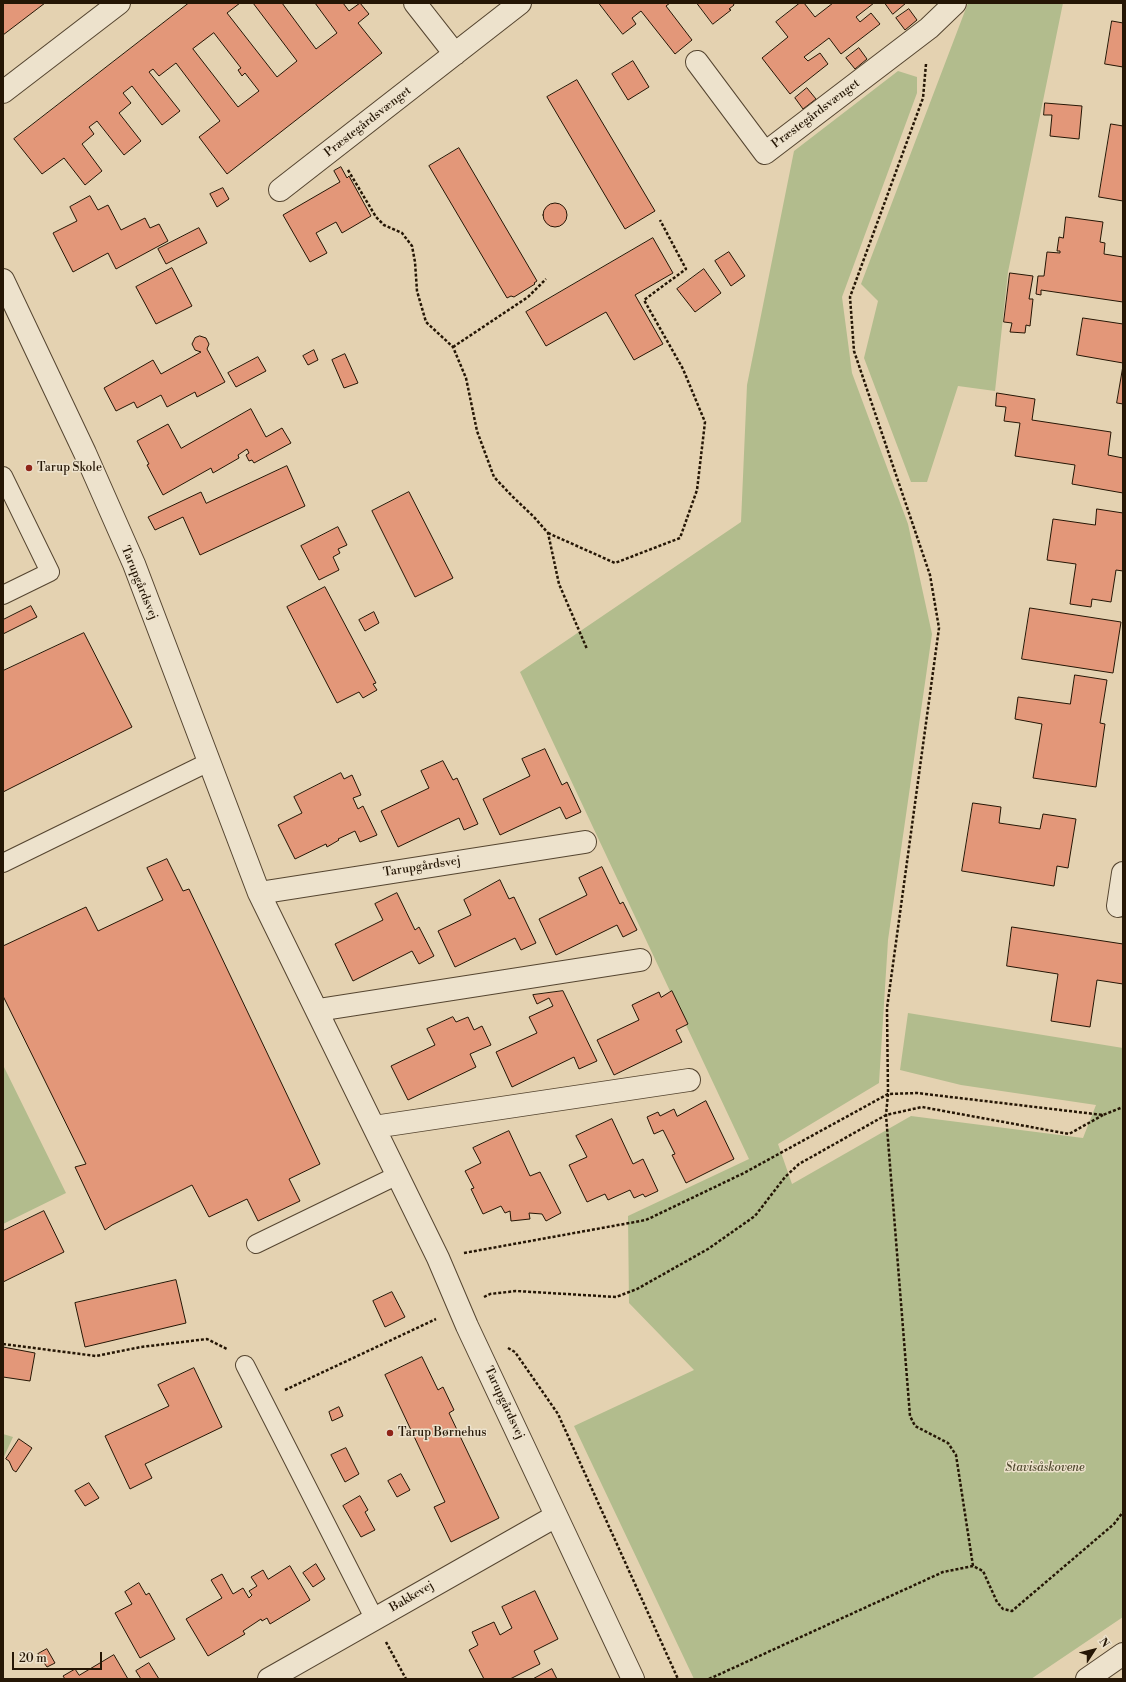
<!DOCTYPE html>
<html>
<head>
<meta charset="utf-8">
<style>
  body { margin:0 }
  #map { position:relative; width:1126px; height:1682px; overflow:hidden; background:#e4d2b1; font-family:"Libre Bodoni",serif }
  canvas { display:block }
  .frame { position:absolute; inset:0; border:4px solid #251605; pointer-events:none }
  .north { position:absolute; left:1074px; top:1630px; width:40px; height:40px; -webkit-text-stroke:3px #ede2cc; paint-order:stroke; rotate:54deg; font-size:11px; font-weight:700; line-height:16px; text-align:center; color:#251605 }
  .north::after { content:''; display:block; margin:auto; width:14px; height:18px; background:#251605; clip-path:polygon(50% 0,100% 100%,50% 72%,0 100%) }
  .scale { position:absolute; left:12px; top:1652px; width:90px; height:18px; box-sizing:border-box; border:2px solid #251605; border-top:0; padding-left:5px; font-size:12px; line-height:14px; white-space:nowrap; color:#251605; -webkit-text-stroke:3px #ede2cc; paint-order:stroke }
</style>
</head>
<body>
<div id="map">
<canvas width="1126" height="1682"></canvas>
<div class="frame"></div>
<div class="north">N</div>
<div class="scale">20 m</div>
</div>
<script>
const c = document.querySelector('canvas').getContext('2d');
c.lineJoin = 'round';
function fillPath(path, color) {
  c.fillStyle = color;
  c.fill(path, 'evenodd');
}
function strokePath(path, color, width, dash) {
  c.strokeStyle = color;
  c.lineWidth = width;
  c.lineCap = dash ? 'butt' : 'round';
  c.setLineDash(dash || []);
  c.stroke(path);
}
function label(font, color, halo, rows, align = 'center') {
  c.font = font + ' "Libre Bodoni",serif';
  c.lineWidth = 3;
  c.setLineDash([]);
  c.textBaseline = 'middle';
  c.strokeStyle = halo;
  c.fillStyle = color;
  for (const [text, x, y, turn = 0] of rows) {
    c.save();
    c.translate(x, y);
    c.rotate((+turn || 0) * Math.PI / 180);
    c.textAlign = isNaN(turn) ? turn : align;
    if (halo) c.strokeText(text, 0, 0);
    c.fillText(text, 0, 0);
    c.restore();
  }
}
fillPath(new Path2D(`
  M968,3H1063L1008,272L995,391L958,386L927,482H911L864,358L878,301L861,284Z
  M898,71L917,77V93L842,297L852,373L908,524L932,634L888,940L879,1083L778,1144L792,1184L911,1116L1083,1138L1096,1105L961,1085L900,1070L908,1013L1123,1048V1617L1031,1679H694L574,1426L694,1370L629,1303L628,1216L749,1159L520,672L741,522L747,385L794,151Z
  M3,1065L66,1193L3,1224Z
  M3,1434L13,1437L3,1459Z`), '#b2bc8d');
const building = new Path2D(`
  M3,3H45L3,35Z
  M189,3H240L227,13L277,77L297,61L253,3H282L316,49L337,33L315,3H343L349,11L360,3L369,14L358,23L382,53L227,174L199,137L220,121L176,63L159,76L153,69L149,72L180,111L162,125L132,86L123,93L131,103L119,113L141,141L124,155L97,121L89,127L94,134L82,144L102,171L85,185L64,158L42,174L14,139ZM214,33L241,68L238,70L242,76L245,73L259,91L238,107L193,49Z
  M599,3H670L666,6L692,40L675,54L641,11L632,18L636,24L623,34Z
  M697,3H733L734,5L729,9L731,10L713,24Z
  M800,3H804L815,17L833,3H874L856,17L860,22L871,13L880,24L841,54L829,38L804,57L808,61L820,53L828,64L790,94L762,58L788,37L776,22Z
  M885,3H906L893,14Z
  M909,9L917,20L905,30L896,18Z
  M1112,21L1123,23V67L1105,64Z
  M859,48L867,59L855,69L846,58Z
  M633,61L649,87L628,100L612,74Z
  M577,80L655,211L625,229L547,97Z
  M807,88L816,99L803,109L795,98Z
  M1045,103L1082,106L1079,139L1050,136L1052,115H1044Z
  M1111,124L1123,126V201L1099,197Z
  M459,148L537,281L534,283L535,284L514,297L511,296L507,298L429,166Z
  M341,167L347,178L349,176L371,216L342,233L336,222L316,233L327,253L310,262L283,215L340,182L334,171Z
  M223,188L229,199L217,207L210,194Z
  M90,196L98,210L108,205L121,230L145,218L150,228L159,224L168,241L116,269L108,253L73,272L53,233L77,221L70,207Z
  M543 215a12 12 0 1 1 24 0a12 12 0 1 1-24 0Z
  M1066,217L1103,222L1100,242L1105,243L1104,254L1123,257V302L1041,290V295L1036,294L1038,276H1044L1047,252L1060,253V251H1057L1059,237L1063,238Z
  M199,228L207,243L166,264L158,249Z
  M653,238L673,273L635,295L663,344L634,360L606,312L546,346L526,312Z
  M729,252L745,276L731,286L715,261Z
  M172,268L192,306L156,324L136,287Z
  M704,269L721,293L695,312L677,289Z
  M1010,273L1033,276L1029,299H1033L1030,326L1026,325L1025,333L1010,332L1012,323L1004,322Z
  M1083,318L1123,324V363L1077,355Z
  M200,336L206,338L209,344L207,349L225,382L197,397L195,392L167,407L161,395L137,408L134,402L116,411L104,388L153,360L161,374L201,352L195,350L192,344L195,338Z
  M314,350L318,360L308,365L303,356Z
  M345,354L358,383L344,388L332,360Z
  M258,357L266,371L236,387L228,373Z
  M1123,366V404L1117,403Z
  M997,393L1035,399L1032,420L1111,432L1108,455L1123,458V493L1072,484L1075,465L1015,456L1020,423L1004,421L1006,407L996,406Z
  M251,409L266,437L282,428L291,443L254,463L252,460L249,461L246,455L249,453L247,449L238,455L239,458L213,473L211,468L163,495L147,465L149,464L137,441L168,424L181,448Z
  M287,466L305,506L200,555L183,517L155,530L148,517L201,492L206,503Z
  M409,492L453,578L415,597L372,511Z
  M1097,509L1123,513V571L1116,570L1111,602L1092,599L1091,607L1070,604L1076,564L1047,560L1053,519L1095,525Z
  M338,527L347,545L338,549L340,553L333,557L339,570L319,580L301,546Z
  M325,587L376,683L373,684L377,690L363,698L359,692L337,703L287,607Z
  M31,606L37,617L3,634V620Z
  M1030,608L1121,622L1113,673L1022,659Z
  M374,612L379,623L365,631L359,620Z
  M84,633L132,727L3,792V671Z
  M1075,675L1107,680L1100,723L1105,724L1096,787L1033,778L1042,724L1015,719L1018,697L1070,704Z
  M545,749L562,785L567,782L581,812L566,819L560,807L500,835L483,799L530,776L522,759Z
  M443,761L453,780L457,778L478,824L464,830L459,818L398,847L381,811L429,788L421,771Z
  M341,773L344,779L352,775L361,795L353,798L358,809L363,806L377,835L360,842L355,831L338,839L339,840L327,847L326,844L295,859L278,825L302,813L294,797Z
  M973,803L1001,807L999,823L1040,829L1043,814L1076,819L1068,868L1057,866L1054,886L962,871Z
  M167,859L183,891L189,889L320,1164L289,1179L300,1201L258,1221L247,1199L209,1217L192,1185L112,1225L105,1230L75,1167L86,1164L3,996V946L86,907L98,931L163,900L147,868Z
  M602,867L620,904L623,902L637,930L623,937L617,925L556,955L539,919L587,895L579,878Z
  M500,880L509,899L514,897L536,943L521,950L515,938L455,967L438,931L471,915L464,900Z
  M397,893L415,930L419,927L434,956L419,964L412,951L353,981L335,944L383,920L375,904Z
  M1012,927L1123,944V984L1097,980L1090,1027L1051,1021L1058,974L1007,966Z
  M563,991L597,1061L579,1069L574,1057L512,1087L496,1052L537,1033L529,1017L553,1006L549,998L537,1004L533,995Z
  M672,991L688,1024L676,1030L682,1042L614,1075L597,1040L639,1020L632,1005L659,992L661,997Z
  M453,1017L456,1022L468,1017L474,1030L482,1026L491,1045L470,1054L476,1067L408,1100L391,1066L435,1045L427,1029Z
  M706,1101L734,1159L686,1183L672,1155L675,1154L663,1130L654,1134L647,1117L658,1112L660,1116L674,1109L677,1116Z
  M612,1119L633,1164L643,1159L658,1191L645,1197L643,1194L634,1198L630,1190L608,1200L605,1194L587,1202L569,1165L587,1157L576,1136Z
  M509,1131L530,1176L540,1172L561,1213L546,1221L542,1214L529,1213L530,1219L511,1221L510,1211L505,1213L501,1206L483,1214L471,1189L474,1188L465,1171L481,1163L473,1148Z
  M44,1211L64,1252L3,1282V1231Z
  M176,1280L186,1323L85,1347L75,1303Z
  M392,1292L405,1317L385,1327L373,1301Z
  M3,1347L35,1353L30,1381L3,1377Z
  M422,1357L438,1390L443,1387L454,1410L449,1413L499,1518L451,1542L434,1507L445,1502L385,1375Z
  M194,1368L222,1427L145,1464L152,1478L130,1489L105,1436L169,1406L158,1385Z
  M339,1407L343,1416L332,1421L329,1412Z
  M19,1439L32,1448L16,1472L13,1470L9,1461L6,1459Z
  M346,1448L359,1474L345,1482L331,1455Z
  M401,1474L410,1490L397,1497L388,1481Z
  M89,1483L99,1498L85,1506L75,1491Z
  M360,1496L368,1510L365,1512L375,1530L361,1537L343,1506Z
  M316,1564L325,1579L313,1587L303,1573Z
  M290,1566L310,1600L270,1624L267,1618L262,1621L261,1619L243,1631L245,1634L208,1656L186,1619L222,1598L211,1580L222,1574L233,1594L243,1588L249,1598L252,1595L249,1591L257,1586L251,1577L263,1570L268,1579Z
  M139,1583L146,1595L149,1593L175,1639L140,1658L115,1613L132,1604L125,1592Z
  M535,1591L558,1639L534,1651L540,1664L510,1679H484L469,1650L478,1645L472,1632L494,1622L500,1635L512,1628L502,1607Z
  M47,1649L55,1663L47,1667L38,1654Z
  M114,1655L128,1679H65L63,1676L75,1669L79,1675Z
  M149,1663L159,1679H141L136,1671Z
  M552,1669L557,1679H533Z`);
fillPath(building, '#e39779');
strokePath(building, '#251605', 1);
const service = new Path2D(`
  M3,476L50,572L3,595
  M3,863L209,762
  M256,1244L398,1175
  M245,1365L374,1618`);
const minor = new Path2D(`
  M415,3L455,54
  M697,62L765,153L929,28L955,3
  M3,92L119,3
  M280,190L520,3
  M3,280L85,453L134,564L259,893L438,1258L467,1326L633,1679
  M259,893L585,842
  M1118,906L1123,873
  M318,1010L640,960
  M374,1127L689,1080
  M269,1679L556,1516`);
const tertiary = new Path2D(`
  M1087,1679L1123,1654`);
strokePath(service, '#554530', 20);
strokePath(minor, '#554530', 24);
strokePath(tertiary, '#554530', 24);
strokePath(new Path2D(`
  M926,64L923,98L850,297L854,351L930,575L939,628L887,1008L888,1094L886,1115L910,1416L915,1426L948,1443L956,1455L973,1566
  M348,170L376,217L384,225L402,233L412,246L415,262L417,291L426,322L453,347L466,378L477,431L494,477L512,496L534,517L548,533L559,584L587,649
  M453,347L528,297L546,279
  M548,533L615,563L680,538L697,490L705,422L683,369L644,300L686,269L660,220
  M464,1253L646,1220L744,1173L888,1094L917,1093L1103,1115L1123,1107
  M484,1297L490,1294L516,1291L616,1297L637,1289L708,1249L755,1216L785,1177L799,1164L886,1115L922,1107L1069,1134L1103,1115
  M3,1344L96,1356L141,1347L207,1339L227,1349
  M508,1348L515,1352L558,1414L678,1679
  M285,1390L436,1319
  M386,1642L406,1679
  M709,1679L943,1572L973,1566L983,1571L997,1602L1003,1609L1012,1611L1114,1524L1123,1512`), '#251605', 2.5, [3, 2]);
strokePath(service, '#ede2cc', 18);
strokePath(minor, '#ede2cc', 22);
strokePath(tertiary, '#ede2cc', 22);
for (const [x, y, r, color] of [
  [29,468,4,"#8f2418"],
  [390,1433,4,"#8f2418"]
]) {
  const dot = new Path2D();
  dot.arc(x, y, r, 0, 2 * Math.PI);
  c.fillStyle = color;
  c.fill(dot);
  strokePath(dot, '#ede2cc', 1.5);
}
label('12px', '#251605', '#ede2cc', [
  ["Præstegårdsvænget",816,114,-37],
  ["Præstegårdsvænget",368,122,-38],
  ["Tarupgårdsvej",139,583,68],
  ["Tarupgårdsvej",422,867,-9],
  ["Tarupgårdsvej",504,1403,65],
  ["Bakkevej",412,1597,-30]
]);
label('12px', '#251605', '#ede2cc', [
  ["Tarup Skole",37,468],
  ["Tarup Børnehus",398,1433]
], 'left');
label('italic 12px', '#4f482e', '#ede2cc', [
  ["Stavisåskovene",1045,1468]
]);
</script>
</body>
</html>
